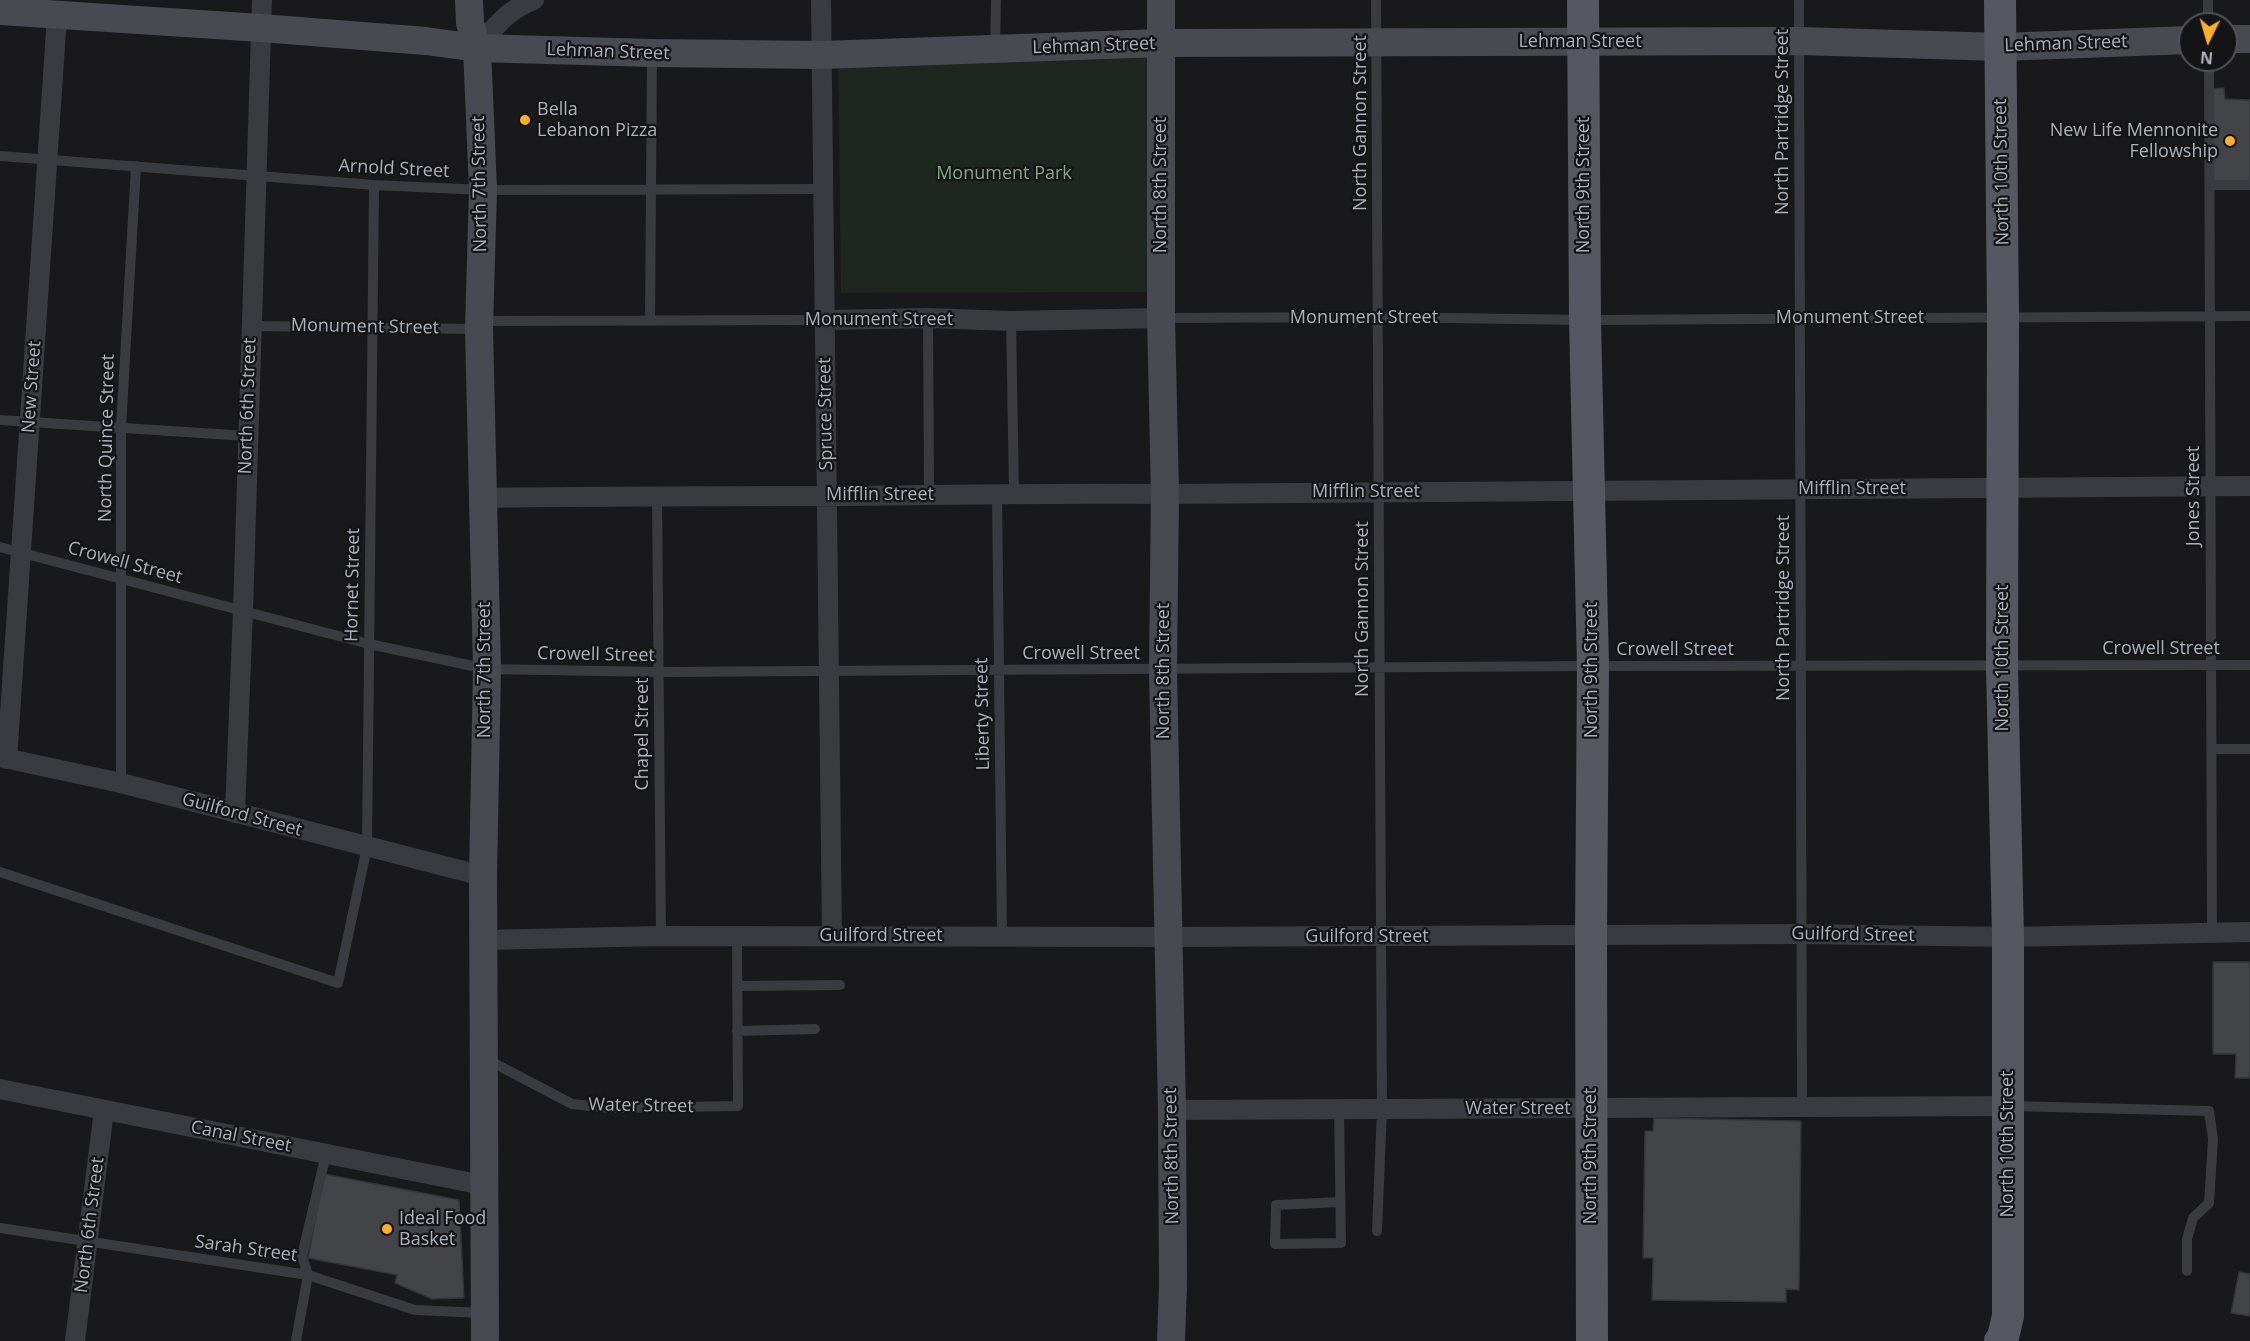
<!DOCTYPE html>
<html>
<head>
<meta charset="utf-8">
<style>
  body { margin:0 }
  #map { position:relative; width:2250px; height:1341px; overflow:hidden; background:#19191b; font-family:"Open Sans",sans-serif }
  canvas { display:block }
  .north { position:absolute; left:2178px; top:12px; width:60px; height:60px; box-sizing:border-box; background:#141416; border:2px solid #505258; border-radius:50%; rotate:185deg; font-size:16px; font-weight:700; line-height:24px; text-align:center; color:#aab0bc }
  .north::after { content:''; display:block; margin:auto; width:21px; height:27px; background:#ffae2d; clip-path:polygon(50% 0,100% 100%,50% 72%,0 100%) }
</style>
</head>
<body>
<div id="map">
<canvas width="2250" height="1341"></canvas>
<div class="north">N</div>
</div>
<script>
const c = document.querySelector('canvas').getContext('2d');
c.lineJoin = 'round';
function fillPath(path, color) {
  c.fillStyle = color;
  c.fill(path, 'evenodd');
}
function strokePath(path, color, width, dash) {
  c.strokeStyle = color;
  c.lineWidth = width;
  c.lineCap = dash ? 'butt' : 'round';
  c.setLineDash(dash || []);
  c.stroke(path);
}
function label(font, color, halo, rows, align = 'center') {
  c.font = font + ' "Open Sans",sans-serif';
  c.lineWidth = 4.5;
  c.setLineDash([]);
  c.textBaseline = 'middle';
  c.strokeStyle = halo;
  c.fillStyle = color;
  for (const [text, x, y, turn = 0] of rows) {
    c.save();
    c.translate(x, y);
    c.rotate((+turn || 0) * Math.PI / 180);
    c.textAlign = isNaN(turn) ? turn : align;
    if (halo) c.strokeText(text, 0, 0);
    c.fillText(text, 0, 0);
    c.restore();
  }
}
fillPath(new Path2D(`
  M1152,52L1153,292L841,293L838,58Z`), '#1e271f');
const building = new Path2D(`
  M2224,88L2225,99L2250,100V181L2211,182L2210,89Z
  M2213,962H2250V1078H2235L2236,1054H2213Z
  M1654,1118L1801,1121L1799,1290L1786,1289V1302L1652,1300L1653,1258H1643L1645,1131H1653Z
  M324,1174L459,1200L464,1298L432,1299L395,1283L397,1275L308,1258Z
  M2239,1272L2250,1274V1316L2231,1313Z`);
fillPath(building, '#434448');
strokePath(building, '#333338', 1.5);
strokePath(new Path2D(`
  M1376,0L1382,1109L1377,1231
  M1799,0L1802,1107
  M2208,0V24
  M995,48L996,0
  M2209,60L2212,932
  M0,156L374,185L483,190L824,189
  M2210,185H2250
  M928,318L929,495
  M1161,318L1378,317L1585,320L2250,316
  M480,321L825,320
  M650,321L652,54
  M1011,321L1014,493
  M251,326L478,329
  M0,420L247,436
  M997,493L1002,935
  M657,495L661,936
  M0,547L369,644L487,669L659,672L1593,666L2250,665
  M2212,749H2250
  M121,783V428L136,166
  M0,872L338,983L367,847L374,185
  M737,986L840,985
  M737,1031L815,1029
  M488,1060L572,1104L609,1108L738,1106L737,936
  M2012,1106L2209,1111L2213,1139L2209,1203L2193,1218L2187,1239V1271
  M1339,1109L1341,1243L1275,1244L1276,1205L1340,1202
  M0,1228L308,1275L415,1310L484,1313
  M296,1341L308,1275L302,1256L326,1154`), '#393b41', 10);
strokePath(new Path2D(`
  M821,0L832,936
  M477,48C494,28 508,9 534,0
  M825,320L928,318L1011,321L1161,318
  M482,498C602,496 722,496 842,496C950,495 1057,493 1165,494L2250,486
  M0,757L121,783L483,876
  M7,759L57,16
  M235,813L243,610L262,0
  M484,940L661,936L1168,937L1801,934L2008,937L2250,932
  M0,1089L483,1185
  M1172,1110L2007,1106
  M75,1341L104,1110`), '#393b41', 20);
strokePath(new Path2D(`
  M469,0L470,23L477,48L483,190L479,329L487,669L483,876L485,1341
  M1161,0V318L1165,494L1163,670L1172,1110L1173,1285L1171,1341
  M0,11L261,28L426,41L477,48L652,53L822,55L1161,43L1799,41L2001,47L2190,40
  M2226,39H2250`), '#474a51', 28);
strokePath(new Path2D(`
  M1583,0L1585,320L1593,666L1591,936L1592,1341
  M2000,1341L2003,1337L2008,1316V937L2002,666L2003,317L2000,0`), '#555860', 32);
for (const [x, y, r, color] of [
  [525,120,6,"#ffae2d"],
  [2230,141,6,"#ffae2d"],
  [387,1229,6,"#ffae2d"]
]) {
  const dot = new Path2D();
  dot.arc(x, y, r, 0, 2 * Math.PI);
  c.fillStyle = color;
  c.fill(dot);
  strokePath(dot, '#141416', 2);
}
label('18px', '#aab0bc', '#141416', [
  ["Lehman Street",1580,42],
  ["Lehman Street",2066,44,-2],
  ["Lehman Street",1094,46,-2],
  ["Lehman Street",608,52,2],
  ["North Partridge Street",1783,122,-90],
  ["North Gannon Street",1361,123,-90],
  ["Arnold Street",394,169,3],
  ["North 10th Street",2002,172,-91],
  ["North 7th Street",480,184,-91],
  ["North 8th Street",1161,185,-90],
  ["North 9th Street",1584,185,-90],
  ["Monument Street",1364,318],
  ["Monument Street",1850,318],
  ["Monument Street",879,320],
  ["Monument Street",365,327,1],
  ["New Street",32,387,-86],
  ["North 6th Street",248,406,-88],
  ["Spruce Street",826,414,-91],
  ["North Quince Street",107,438,-89],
  ["Mifflin Street",1852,489],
  ["Mifflin Street",1366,492],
  ["Mifflin Street",880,495],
  ["Jones Street",2194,496,-90],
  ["Crowell Street",125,563,15],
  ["Hornet Street",353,585,-89],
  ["North Partridge Street",1784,608,-90],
  ["North Gannon Street",1363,609,-90],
  ["Crowell Street",2161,649],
  ["Crowell Street",1675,650],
  ["Crowell Street",1081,654],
  ["Crowell Street",596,655,1],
  ["North 10th Street",2003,658,-90],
  ["North 7th Street",485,670,-90],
  ["North 9th Street",1592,670,-90],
  ["North 8th Street",1164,671,-90],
  ["Liberty Street",983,714,-91],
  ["Chapel Street",643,734,-90],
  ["Guilford Street",242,815,15],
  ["Guilford Street",1853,935,1],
  ["Guilford Street",881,936],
  ["Guilford Street",1367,937],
  ["Water Street",641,1106,1],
  ["Water Street",1518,1109],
  ["Canal Street",241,1137,11],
  ["North 10th Street",2008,1144,-90],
  ["North 8th Street",1172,1156,-91],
  ["North 9th Street",1591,1156,-90],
  ["North 6th Street",90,1225,-83],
  ["Sarah Street",246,1249,8]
]);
label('18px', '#aab0bc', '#141416', [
  ["Bella",537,110],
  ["Lebanon Pizza",537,131],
  ["New Life Mennonite",2218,131,"right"],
  ["Fellowship",2218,152,"right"],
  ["Ideal Food",399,1219],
  ["Basket",399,1240]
], 'left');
label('18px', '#7fa980', '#141416', [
  ["Monument Park",1004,174]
]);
</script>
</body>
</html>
